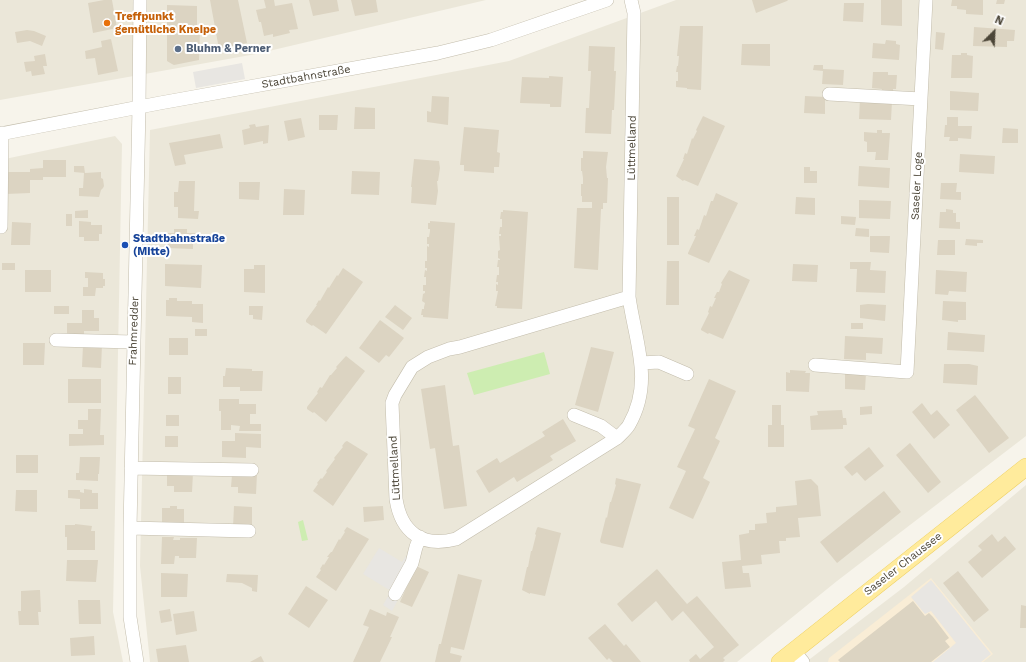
<!DOCTYPE html>
<html>
<head>
<meta charset="utf-8">
<style>
  body { margin:0 }
  #map { position:relative; width:1026px; height:662px; overflow:hidden; background:#f7f4eb; font-family:"Work Sans",sans-serif }
  canvas { display:block }
  .north { position:absolute; left:974px; top:12px; width:40px; height:40px; -webkit-text-stroke:3px #fff; paint-order:stroke; rotate:24deg; font-size:11px; font-weight:700; line-height:16px; text-align:center; color:#4c4638 }
  .north::after { content:''; display:block; margin:auto; width:14px; height:18px; background:#4c4638; clip-path:polygon(50% 0,100% 100%,50% 72%,0 100%) }
</style>
</head>
<body>
<div id="map">
<canvas width="1026" height="662"></canvas>
<div class="north">N</div>
</div>
<script>
const c = document.querySelector('canvas').getContext('2d');
c.lineJoin = 'round';
function fillPath(path, color) {
  c.fillStyle = color;
  c.fill(path, 'evenodd');
}
function strokePath(path, color, width, dash) {
  c.strokeStyle = color;
  c.lineWidth = width;
  c.lineCap = dash ? 'butt' : 'round';
  c.setLineDash(dash || []);
  c.stroke(path);
}
function label(font, color, halo, rows, align = 'center') {
  c.font = font + ' "Work Sans",sans-serif';
  c.lineWidth = 4;
  c.setLineDash([]);
  c.textBaseline = 'middle';
  c.strokeStyle = halo;
  c.fillStyle = color;
  for (const [text, x, y, turn = 0] of rows) {
    c.save();
    c.translate(x, y);
    c.rotate((+turn || 0) * Math.PI / 180);
    c.textAlign = isNaN(turn) ? turn : align;
    if (halo) c.strokeText(text, 0, 0);
    c.fillText(text, 0, 0);
    c.restore();
  }
}
fillPath(new Path2D(`
  M0,0H486L256,54L0,100Z
  M676,0H1026V436L837,581L737,662H150L140,566L150,130L509,61Z
  M115,136L122,144L113,612L123,662H0V160Z
  M1026,485V662H806L904,587Z`), '#ebe7d9');
fillPath(new Path2D(`
  M931,578L993,654L983,662H828L829,658Z`), '#f9edd6');
fillPath(new Path2D(`
  M544,352L550,374L474,395L467,373Z
  M303,520L308,540L302,541L298,522Z`), '#cdedb1');
fillPath(new Path2D(`
  M242,63L245,79L196,88L193,72Z
  M379,548L402,562L406,556L418,563L392,611L383,605L391,591L363,574Z
  M931,580L991,654L981,662H933L956,643L931,611L925,614L911,597Z`), '#e8e6e2');
fillPath(new Path2D(`
  M104,0H112L117,28L93,33L88,3Z
  M210,0H238L247,43L219,49Z
  M264,0H274L275,6L292,3L298,29L289,30L290,33L273,37V34L264,36L261,22H259L256,10L266,8Z
  M309,0H337L339,11L313,16Z
  M351,0H376L378,12L355,16Z
  M752,0H788L787,1L756,13Z
  M881,0H902V26L881,25Z
  M952,0H983V15L966,14V10L957,9V6H951Z
  M997,0H1005L1004,4H996Z
  M844,3H864L863,22L843,21Z
  M167,5L197,6V32H200L199,60L174,65L172,64L167,61V35H172V29L167,30Z
  M680,26H703L701,90L687,89V88L676,87V81H678V72H676L677,66H678L679,56H677Z
  M974,27L1015,30L1014,41H1007V47L973,46Z
  M27,30L34,31L46,36L42,46L30,41L17,43L15,32Z
  M936,32L945,33L943,50L935,49Z
  M111,39L118,71L98,75L95,58L86,59L85,51L102,47L101,41Z
  M886,40L896,41V44L900,45L899,60L872,58L873,43L885,44Z
  M742,44H770V66L741,65Z
  M589,46L615,47L614,71H616L614,110H612L611,134L585,133L586,108H589L591,71H588Z
  M961,53H967V55L973,56L972,78H951L952,55H961Z
  M45,54L47,66H43L45,74L32,76L31,71L26,72L24,62L35,61L34,56Z
  M814,65H823V69L844,70L843,85L822,84L823,71L813,70Z
  M873,72H888V75H897L896,89H893V95L881,94L882,89L872,88Z
  M549,76L563,77L561,107H550V104L520,103L522,77L549,78Z
  M950,91L979,93L978,111L950,110Z
  M432,96L449,97L448,125L427,122V111L431,112Z
  M805,96L825,97V114L804,113Z
  M860,99L892,101L891,120L859,119Z
  M355,107L375,108V129H354Z
  M319,115H338L337,130H319Z
  M703,116L725,126L698,186L684,180L683,181L676,176L684,159H683L685,153L687,154L692,138L693,139L697,131L696,130Z
  M947,117H958V126H972L971,139L958,138V141H949L950,137H944L945,125H947Z
  M301,118L305,137L288,141L284,121Z
  M255,124L256,127L269,125L268,143L263,144V141L244,145L242,130L250,128L249,125Z
  M464,127L499,130L497,152L500,153L499,167H494V173L464,171V165H460Z
  M1003,128L1018,129V143H1002Z
  M877,130H882V133H890L888,160H875L876,152H867V142L864,141V132L877,133Z
  M220,134L223,148L184,155L186,164L175,166L169,143Z
  M583,151L608,152L606,167L607,178H608L607,203H603V209H601L598,270L574,268L577,208H592V202H582V196H581V184H583V178L582,171H581V158H583Z
  M960,154L995,156L994,174L959,172Z
  M414,159L439,161L440,168L438,181H437L438,191L436,205L411,203L412,187H411Z
  M43,160H66V177H43V180H30V193L6,194V172H30V169L43,168Z
  M74,166H84L85,173L101,172V178L103,179L104,186L103,188L101,190L99,197L79,196V188H83L84,173H85L74,172Z
  M859,166L890,168L889,188L858,186Z
  M804,167H810V171H817V183H804Z
  M352,171L380,172L379,195L351,194Z
  M179,181H195L194,211H199L198,219L178,218V207H174V192H178Z
  M239,182H260L259,200L239,199Z
  M941,183H957L956,192H961V200L940,199Z
  M284,189L305,190L304,215H283Z
  M716,193L738,203L709,263L688,254V253L696,236H694L697,229L699,230L704,215L706,216L711,201H713Z
  M667,197H679V245H667Z
  M796,197L815,198V215L795,214Z
  M859,200L891,201L890,219L859,218Z
  M946,209L953,210V213H956V222H960V229L939,228L940,212H946Z
  M88,210V218H75V211Z
  M503,210L528,212L522,309L497,308V306H495L498,291H496V284L498,285V282H496L497,275H499V267H497L498,260H500V259L498,258V251L500,250L499,236H501V234H499L500,227H502V219H500L501,212H503Z
  M66,214H72V226H66Z
  M841,216L856,217L855,225L841,224Z
  M79,221L91,222V225H102V234H99V241H84V237H79Z
  M430,221L455,223L448,319L423,317V315H421L422,309H424V307L425,303L422,301L423,294L425,293V291H423V285H426V277H424L425,270L427,271V268H425V261H427V246L429,247V244H427V237H429L430,231V229H428V223H430Z
  M12,222L31,223L30,245H11Z
  M856,228L869,229V237L855,236Z
  M174,229H187V233H196L195,241H193V249L167,248L168,233H174Z
  M870,236H890L889,253L870,252Z
  M966,239L983,240V243H977V246L965,245Z
  M938,240H955V255H937Z
  M667,261H679V305H666Z
  M850,262H871L870,270L886,271L885,293L856,292L857,269H850Z
  M2,263H15V270H2Z
  M165,264L202,265L201,288L165,286Z
  M793,264L818,265L817,282L792,281Z
  M254,265H265V293L244,292V269H254Z
  M343,268L363,282L326,334L313,325L312,326L306,322V320L317,305H316L319,300L320,301L328,287L329,288L337,275L338,276Z
  M25,270H51V292H25Z
  M729,270L750,280L723,339L709,333L708,334L701,330V329L709,313L708,312L710,306L712,307L716,298H714L717,292H719L722,284L721,283Z
  M936,270L967,272L966,292L949,291L948,295L935,294Z
  M85,272L103,273V279H105V286H103V288H96L95,296H83V287H88V278H85Z
  M169,298H177V301H192V304H203V323L192,322V317L166,316V300H169Z
  M943,301L966,302V320H958V322L942,320Z
  M868,304L886,305L885,321L860,318V305Z
  M395,305L412,318L403,330L385,317Z
  M54,306H69V314H54Z
  M249,306H263L262,320L253,319V315H249Z
  M82,310H94V318H99V331H84V334H67V323H82Z
  M380,320L404,338L389,357L386,355L379,363L359,348Z
  M851,323H863V329H851Z
  M195,329H207V336H195Z
  M948,332L985,335L984,352L947,350Z
  M845,336L883,338L882,354L866,353V360L844,359Z
  M169,338H188V355H169Z
  M23,343H45L44,365H23Z
  M83,345H102L101,368L82,367Z
  M591,347L614,352L598,412L575,405Z
  M346,356L365,371L326,422L314,412L313,413L307,409V407L318,393L317,392L320,387L322,388L330,375H331L337,368L336,367Z
  M944,364H969L978,366L977,385L943,383Z
  M226,368L252,369V371H263L262,391H240V387H223V376H225Z
  M790,370L806,371L805,373H810L809,392L786,391V372L790,373Z
  M845,372L866,373L865,390L845,389Z
  M168,377H181V394H168Z
  M68,379H101V403H68Z
  M709,379L736,391L715,438L720,441L703,478L710,482L693,519L669,508L686,471L677,467L695,429L688,426Z
  M445,385L453,446L459,445L467,506L444,509L435,448L430,449L421,389Z
  M975,395L1009,438L989,453L956,410Z
  M219,399H239V404H256V414H250V424H261V431H239L240,426L231,425V430H221V411H219Z
  M922,403L931,415L937,410L950,425L934,439L912,412Z
  M772,405H781V425H784V447H768V425H772Z
  M872,406V414L860,415V407Z
  M88,409H101L100,435H104V445L69,446V434H83V429H78V420H88Z
  M842,410L843,418H846L847,425H843V429L811,430L810,416L818,415L817,411Z
  M166,415H179V426H166Z
  M563,419L576,441L550,456L553,460L517,482L514,477L489,493L476,471L497,458L500,463L545,436L542,432Z
  M235,433L261,434V448L246,447V458L222,457V441H235Z
  M165,436H178V447H165Z
  M347,441L368,454L333,506L313,491L318,484L317,483L321,478L322,479L327,472L326,471L335,459L334,458L343,447L342,446L345,442Z
  M910,443L941,482L928,493L896,455Z
  M869,447L884,466L865,481L857,472L852,476L844,467Z
  M16,455H38V473H16Z
  M80,457H100L99,474H98V481L76,480V473H79Z
  M193,473L192,492H174V486H167V474Z
  M238,474H257L256,494L238,493V487H231L232,475Z
  M616,478L641,484L623,548L601,543L600,541L606,517L607,518L610,502H611L616,485L615,484Z
  M811,479L818,486L821,516L798,518L800,537L786,538V541H779L780,553L761,555L762,564L742,566L743,573H749L751,587L725,589L722,562L741,560L739,535L749,533V530H755V524L767,523L766,513L776,512V507L797,505L795,481Z
  M84,489L92,490V493H98V509H80V499L68,498V490H80V492L84,493Z
  M16,490H37V512L15,511Z
  M884,491L901,512L837,563L820,542Z
  M170,506H177V509H184V527L162,526V508H170Z
  M234,506L252,507V527H233Z
  M383,506L384,520L364,522L363,507Z
  M75,524L92,526L91,531H95V550H67V537H65V525H75Z
  M347,527L369,539L336,591L316,577L321,570L320,569L323,564L324,565L329,557H327L331,552H332L339,539L340,540L345,532L344,531Z
  M538,527L561,533L545,596L530,593V594L522,590L527,567H528L531,551H532L536,535L535,534L537,528Z
  M992,534L998,542L1005,536L1016,549L982,578L968,562L982,550L978,546Z
  M162,537H174L173,540H180V538H197L196,558H179V556H175L174,564H161Z
  M67,560H98L96,582L66,581Z
  M416,566L429,572L412,607L400,602Z
  M657,569L687,604L697,596L739,645L723,658L725,660L723,662H690L689,660L696,654L700,659L714,647L683,611L672,621L656,601L632,622L617,604Z
  M958,571L989,610L974,622L943,583Z
  M161,573L188,574L187,597H161Z
  M227,574L258,575L257,592L252,591V588L242,583L226,582Z
  M458,574L482,580L464,650L451,647L450,653L462,656L460,662H435L439,644H441Z
  M306,586L328,600L309,628L288,614Z
  M38,590H40L41,612H38L39,625H19L18,611H21V591Z
  M78,600H100L101,624H79Z
  M913,601L925,616L929,613L933,617L949,638L945,641L950,647L931,662H840L838,660Z
  M1021,605L1026,606V628H1020Z
  M170,609L172,621L161,623L159,611Z
  M370,609L386,616L387,612L399,617L390,637H392L380,662H353L369,627L363,625Z
  M194,611L197,631L176,635L173,614Z
  M605,624L624,646L626,644L641,662H613L609,658L607,660L588,638Z
  M94,636L95,655L71,656L70,638Z
  M186,645L189,662H158L156,649Z
  M261,656L264,662H250Z`), '#dcd4c2');
const minor = new Path2D(`
  M829,94L921,99
  M0,134L160,103L438,53L491,40L607,0
  M1,227L2,133
  M629,297C635,341 654,382 629,425C626,430 621,434 617,438L456,539C422,548 401,532 396,499L392,403L395,395L412,367L428,357L449,349L460,347Z
  M629,297L634,13L631,0
  M56,340L133,342
  M641,363L659,362L687,374
  M815,365L907,372L926,0
  M574,415L601,426L617,438
  M131,468L252,470
  M130,528L249,531
  M395,594L412,563L416,547L420,537
  M794,651L803,662
  M137,662L130,617V528L139,107L140,0`);
const major = new Path2D(`
  M780,662L1026,467`);
strokePath(minor, '#c3bdac', 14);
strokePath(major, '#eecf61', 18);
strokePath(minor, '#fff', 13);
strokePath(major, '#ffeb9c', 17);
for (const [x, y, r, color] of [
  [107,23,4,"#e8710a"],
  [178,49,4,"#5c6f8a"],
  [125,245,4,"#1a4fb4"]
]) {
  const dot = new Path2D();
  dot.arc(x, y, r, 0, 2 * Math.PI);
  c.fillStyle = color;
  c.fill(dot);
  strokePath(dot, '#fff', 1.5);
}
label('bold 11px', '#c56008', '#fff', [
  ["Treffpunkt",115,17],
  ["gemütliche Kneipe",115,30]
], 'left');
label('bold 11px', '#4e5e75', '#fff', [
  ["Bluhm & Perner",186,49]
], 'left');
label('11px', '#4c4638', '#fff', [
  ["Stadtbahnstraße",306,77,-10],
  ["Lüttmelland",632,148,-89],
  ["Saseler Loge",917,186,-87],
  ["Frahmredder",134,331,-88],
  ["Lüttmelland",395,468,-93],
  ["Saseler Chaussee",903,564,-38]
]);
label('bold 11px', '#164399', '#fff', [
  ["Stadtbahnstraße",133,239],
  ["(Mitte)",133,252]
], 'left');
</script>
</body>
</html>
